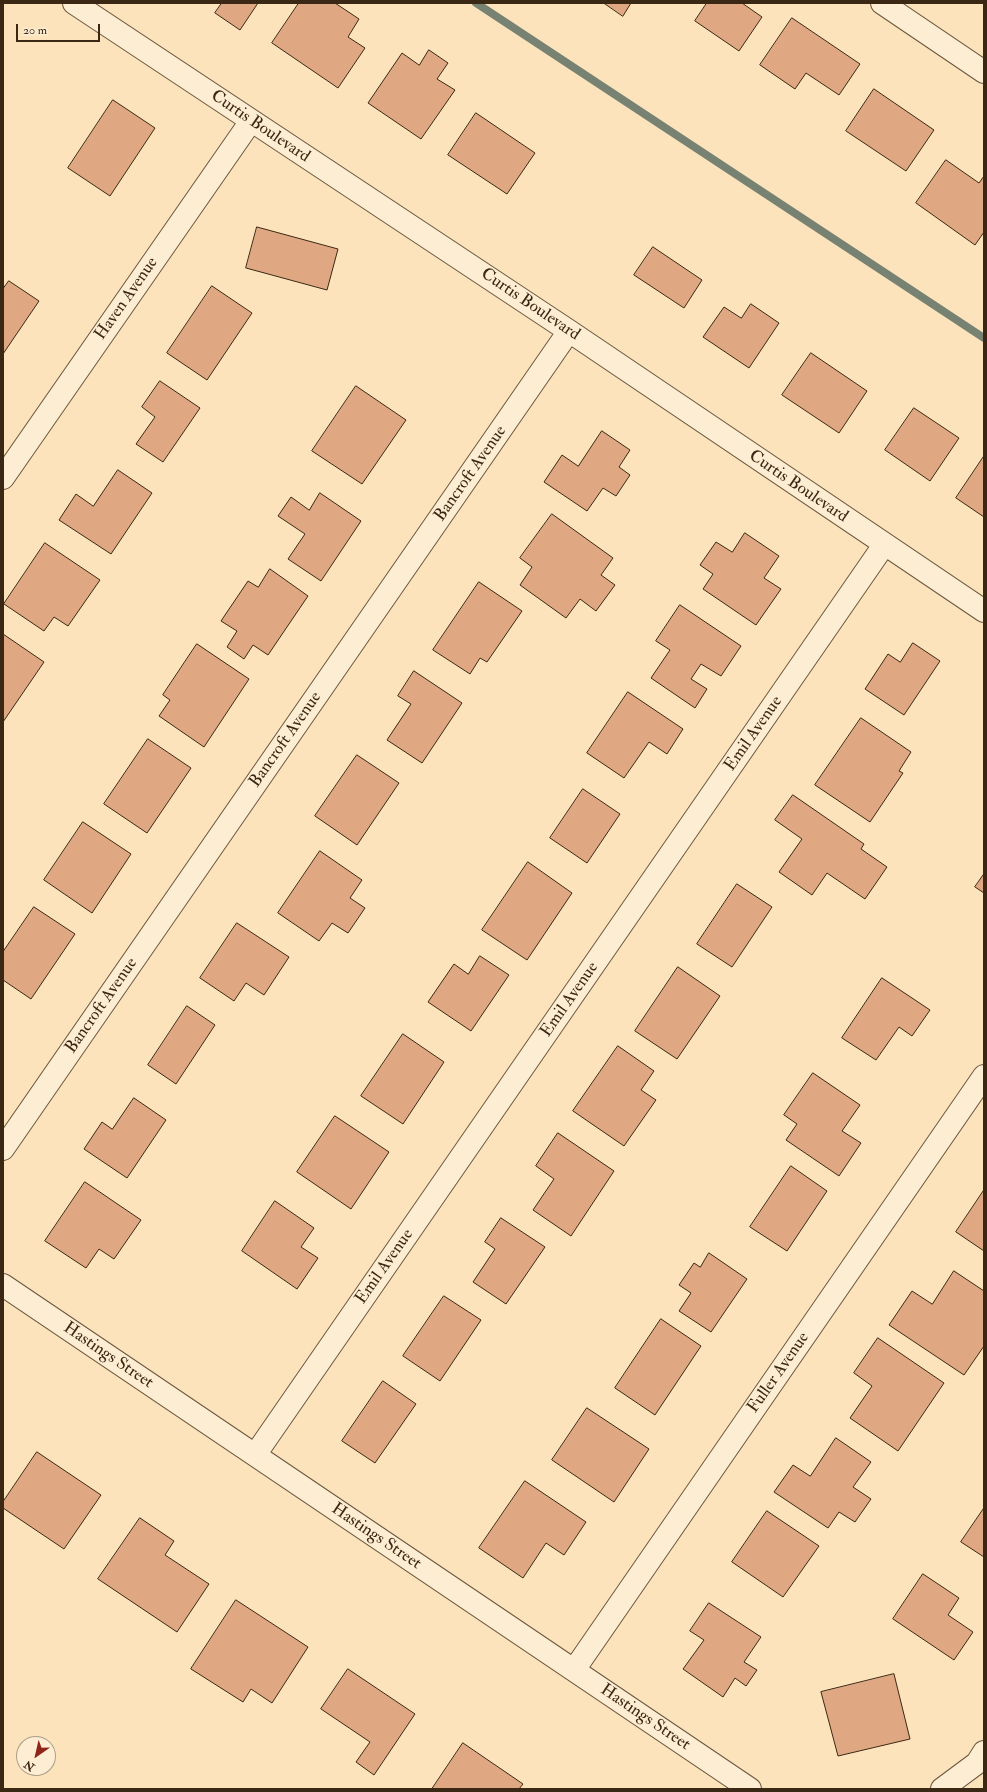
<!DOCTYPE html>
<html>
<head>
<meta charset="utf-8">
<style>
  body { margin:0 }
  #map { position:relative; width:987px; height:1792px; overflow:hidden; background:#fce3bb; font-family:"IM FELL Double Pica",serif }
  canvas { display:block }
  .frame { position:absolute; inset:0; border:4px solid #3b2814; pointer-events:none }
  .north { position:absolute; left:16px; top:1736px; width:40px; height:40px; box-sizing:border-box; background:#fdedd3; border:1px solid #af9e87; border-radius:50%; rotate:214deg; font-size:11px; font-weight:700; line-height:16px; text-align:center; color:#3b2814 }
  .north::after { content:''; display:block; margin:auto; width:14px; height:18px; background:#8f2418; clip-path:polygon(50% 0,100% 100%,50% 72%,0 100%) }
  .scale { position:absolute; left:16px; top:24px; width:84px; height:18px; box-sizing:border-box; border:2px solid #3b2814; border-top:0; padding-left:5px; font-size:12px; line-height:14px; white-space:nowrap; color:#3b2814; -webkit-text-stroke:3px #fdedd3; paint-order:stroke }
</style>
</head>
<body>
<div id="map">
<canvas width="987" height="1792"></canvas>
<div class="frame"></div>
<div class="north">N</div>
<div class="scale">20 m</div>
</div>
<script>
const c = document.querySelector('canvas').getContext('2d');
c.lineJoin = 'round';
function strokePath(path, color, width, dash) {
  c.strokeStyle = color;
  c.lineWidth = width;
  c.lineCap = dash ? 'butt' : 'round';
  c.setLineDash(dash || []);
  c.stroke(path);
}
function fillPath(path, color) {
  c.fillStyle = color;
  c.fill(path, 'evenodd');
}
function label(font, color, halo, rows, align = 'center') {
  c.font = font + ' "IM FELL Double Pica",serif';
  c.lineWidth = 3;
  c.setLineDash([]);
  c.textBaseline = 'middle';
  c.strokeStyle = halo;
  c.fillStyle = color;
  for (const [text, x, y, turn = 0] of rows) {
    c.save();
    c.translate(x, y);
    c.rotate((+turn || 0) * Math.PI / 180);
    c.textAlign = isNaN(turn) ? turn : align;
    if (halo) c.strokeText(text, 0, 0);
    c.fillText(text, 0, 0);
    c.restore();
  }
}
strokePath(new Path2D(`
  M476,3L984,338`), '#778272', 8);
const building = new Path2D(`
  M222,3H258L240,30L215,13Z
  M299,3H335L359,19L348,37L365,48L338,88L272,43Z
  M604,3H631L623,16Z
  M707,3H742L762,17L739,51L695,21Z
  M792,18L860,64L839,95L806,73L795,89L760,65Z
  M429,50L448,63L437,79L455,90L421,139L368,103L402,53L419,65Z
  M874,89L934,130L906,171L846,131Z
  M113,100L155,128L110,196L68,168Z
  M476,113L535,153L507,194L448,155Z
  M946,160L979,183L984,176V232L975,245L916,203Z
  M257,227L338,249L327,290L246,268Z
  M653,247L702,280L684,308L634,275Z
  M9,281L39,301L3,354V289Z
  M212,286L252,313L207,380L167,353Z
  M751,304L779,323L749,368L703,337L724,307L741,318Z
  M811,353L867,391L839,433L782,395Z
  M160,381L200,408L163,462L136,444L155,417L142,407Z
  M356,386L406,420L362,484L312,451Z
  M914,408L959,438L930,481L885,450Z
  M602,431L630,450L619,467L630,475L616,496L603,488L587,511L544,482L562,455L578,466Z
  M984,456V517L956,498Z
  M118,470L152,493L111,554L59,520L76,494L93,506Z
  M320,493L361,521L321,581L288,559L305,534L278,516L291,497L309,510Z
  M552,514L613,558L601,575L615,585L596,611L580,599L566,618L520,585L532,567L520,558Z
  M745,533L779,556L764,578L781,589L756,625L703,589L713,574L700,565L716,542L732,552Z
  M45,543L100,580L68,626L54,617L44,631L4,604Z
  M270,569L308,596L268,655L253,645L244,659L227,647L237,631L221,621L248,581L258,587Z
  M479,582L522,611L487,662L480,658L470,674L433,650Z
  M680,605L741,646L721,676L701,664L691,679L707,689L695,708L651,678L670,650L656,641Z
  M3,634L44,662L3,722Z
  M913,643L940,661L904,715L865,689L888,654L900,662Z
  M197,644L249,679L204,747L159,716L170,700L163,695Z
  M414,671L462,703L422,763L387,740L411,704L398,696Z
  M628,692L683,729L667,754L649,742L624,778L587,753Z
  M861,718L911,752L899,771L903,773L870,822L815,785Z
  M148,739L191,768L147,833L104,804Z
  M357,755L399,783L357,845L315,816Z
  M583,789L620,814L587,863L550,838Z
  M793,795L864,844L861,849L887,867L865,899L827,873L812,895L779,872L802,839L775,820Z
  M83,822L131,854L92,913L44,880Z
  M320,851L362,880L350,898L365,908L348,933L332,923L319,941L278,913Z
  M528,862L572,893L527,960L482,930Z
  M984,874V893L975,887Z
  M737,884L772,907L732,967L697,944Z
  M34,907L75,934L31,999L3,980V952Z
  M237,923L289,957L264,995L246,983L234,1001L200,978Z
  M480,956L509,975L471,1031L428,1002L454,964L468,974Z
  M678,967L720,996L677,1059L635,1031Z
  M882,978L930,1010L912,1036L899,1027L876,1060L842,1038Z
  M187,1006L215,1025L176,1084L148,1065Z
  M403,1034L444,1062L403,1124L361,1096Z
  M618,1046L654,1071L641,1090L656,1100L624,1146L573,1111Z
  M813,1073L860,1105L842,1131L861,1143L839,1176L786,1140L797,1124L784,1115Z
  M134,1098L166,1120L127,1178L84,1149L102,1122L112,1129Z
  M335,1116L389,1152L351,1209L297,1172Z
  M558,1133L614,1171L571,1236L533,1210L554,1179L536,1166Z
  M791,1166L827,1191L787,1251L750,1227Z
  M85,1182L141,1220L114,1259L99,1249L86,1268L45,1241Z
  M984,1190V1251L956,1232Z
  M275,1201L314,1228L301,1247L318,1258L297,1289L242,1251Z
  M501,1218L545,1247L506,1304L473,1282L495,1249L485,1242Z
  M709,1253L747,1279L711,1332L679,1311L691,1293L679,1285L694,1263L700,1267Z
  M954,1271L984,1291V1346L964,1375L889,1325L912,1291L932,1304Z
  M444,1296L481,1320L440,1381L403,1356Z
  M661,1319L701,1346L655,1415L615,1388Z
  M878,1338L944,1383L898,1451L850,1418L872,1386L854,1373Z
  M383,1381L416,1404L375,1463L342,1441Z
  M587,1408L649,1449L614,1502L552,1460Z
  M836,1438L871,1462L853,1487L871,1499L855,1522L839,1512L828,1528L774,1492L793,1465L810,1476Z
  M37,1452L101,1495L64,1549L3,1508V1502Z
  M525,1481L586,1522L564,1555L546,1543L523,1578L479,1548Z
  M984,1508V1557L961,1542Z
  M767,1511L819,1546L783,1597L732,1562Z
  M140,1518L174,1541L165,1555L209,1584L177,1632L98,1579Z
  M923,1574L959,1598L948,1615L973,1632L954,1660L893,1619Z
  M236,1600L308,1647L272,1703L251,1689L243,1702L191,1669Z
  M709,1603L761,1637L744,1662L757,1670L746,1686L735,1678L723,1697L683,1669L704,1640L690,1631Z
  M348,1669L415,1714L374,1775L356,1762L370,1742L321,1709Z
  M894,1674L910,1739L838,1756L821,1692Z
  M463,1743L523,1784L519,1789H432Z`);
fillPath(building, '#e0a882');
strokePath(building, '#3b2814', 1);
const minor = new Path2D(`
  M74,3L569,331L984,611
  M882,3L984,72
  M3,478L251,121
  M3,1149L569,331
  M3,1285L750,1789
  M255,1455L884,545
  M574,1670L984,1076
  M942,1789L977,1763L984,1752`);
strokePath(minor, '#6b573e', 24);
strokePath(minor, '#fdedd3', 22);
label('17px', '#3b2814', '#fdedd3', [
  ["Curtis Boulevard",260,127,34],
  ["Haven Avenue",127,299,-55],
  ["Curtis Boulevard",530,305,34],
  ["Bancroft Avenue",471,474,-55],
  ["Curtis Boulevard",798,487,34],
  ["Emil Avenue",754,734,-55],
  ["Bancroft Avenue",286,740,-55],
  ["Emil Avenue",570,1000,-55],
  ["Bancroft Avenue",102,1006,-55],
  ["Emil Avenue",385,1267,-55],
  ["Hastings Street",108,1356,34],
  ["Fuller Avenue",779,1373,-55],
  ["Hastings Street",376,1537,34],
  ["Hastings Street",645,1718,34]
]);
</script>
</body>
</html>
